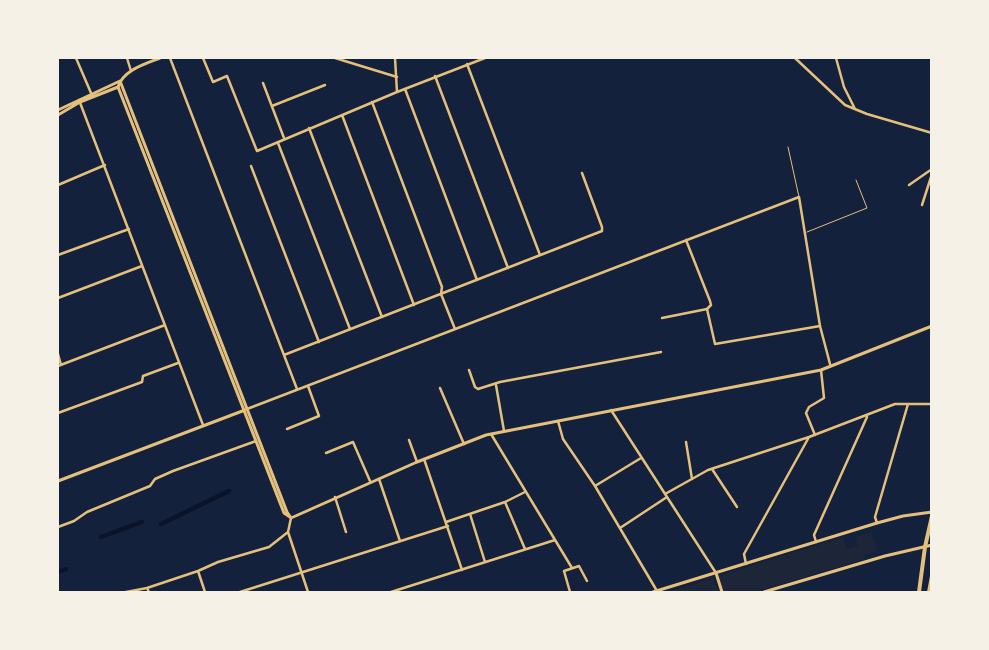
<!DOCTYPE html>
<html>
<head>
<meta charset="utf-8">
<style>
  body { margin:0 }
  #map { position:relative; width:989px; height:650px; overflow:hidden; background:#14213d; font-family:Roboto,sans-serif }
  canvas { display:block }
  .frame { position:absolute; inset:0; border:59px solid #f6f1e7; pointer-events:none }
</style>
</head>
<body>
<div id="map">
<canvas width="989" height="650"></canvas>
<div class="frame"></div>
</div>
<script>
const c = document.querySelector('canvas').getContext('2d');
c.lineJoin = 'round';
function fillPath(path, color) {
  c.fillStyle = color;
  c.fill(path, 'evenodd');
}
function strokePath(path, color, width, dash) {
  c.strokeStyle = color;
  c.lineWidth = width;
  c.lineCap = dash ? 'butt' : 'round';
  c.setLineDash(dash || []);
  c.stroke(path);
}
fillPath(new Path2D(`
  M871,532L877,551L864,555L865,559L754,592H723L719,576L843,537L847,549L858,546L855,537Z
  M713,579L719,592H668L712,579Z`), '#1d2539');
strokePath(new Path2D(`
  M161,524L229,491
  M101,537L142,522
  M58,572L66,569`), '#0b132b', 4.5);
strokePath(new Path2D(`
  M788,147L799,197
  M807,232L867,208L856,180`), '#e5c07b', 1);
strokePath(new Path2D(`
  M76,58L91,93
  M127,58L131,71
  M170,58L297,389
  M203,58L213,82L227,76L257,151L397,92L485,58
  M335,58L397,77
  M395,58L397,92
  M795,58L845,105L867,114L932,133
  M836,58L844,87L855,109
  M467,64L540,255
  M435,76L508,268
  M263,83L284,138
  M405,89L477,280
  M79,100L203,425
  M372,102L442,287L441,294L455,329
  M272,106L325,85
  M342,115L414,305
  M309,128L382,317
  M278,143L350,329
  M251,166L319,342
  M58,185L105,165
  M909,185L932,169
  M922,205L932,174
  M686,240L710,301L711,305L707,309L715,344L820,326
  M58,255L129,229
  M58,298L142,266
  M662,318L707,309
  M58,354L61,365
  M284,355L602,231V227L582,173
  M58,366L165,325
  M469,370L475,387L478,389L500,382L661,352
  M496,385L504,431
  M440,388L464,444
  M247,409L799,197L820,326L830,364
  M611,410L716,573
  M58,413L142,382L143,376L178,363
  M558,421L563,439L595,486L657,591
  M287,429L319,416L308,386
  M491,434L572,568
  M815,435L806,413L809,407L824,398L821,370
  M409,440L417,462
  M686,442L692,479
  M326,453L353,442L370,481
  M424,459L462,570
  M712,469L737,507
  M379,479L400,541
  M595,486L641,458
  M665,494L708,470L809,437L895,404H932
  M335,497L346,532
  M505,502L525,549
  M470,514L485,562
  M291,518L288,532L308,592
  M446,522L505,502L525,492
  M877,523L875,517L908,404
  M58,527L74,521L87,512L150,486L155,479L173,471L256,441
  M620,528L667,497
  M816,542L814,535L867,417
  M746,564L744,554L809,437
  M198,571L205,592
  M126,592L147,588
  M149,592L147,588L198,571L218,562L269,547L288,532
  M240,592L448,526
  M391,592L555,540
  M570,592L564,571L579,566L587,581`), '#e5c07b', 2.5);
strokePath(new Path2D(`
  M118,87C123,70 145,64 160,58
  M58,481L245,410`), '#e5c07b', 3);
strokePath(new Path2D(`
  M58,110L120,81L287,512L291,518
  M58,115L80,102L118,87L284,513L290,517
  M291,518L417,462L486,435L821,370L932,326
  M716,573L722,592
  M653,592L877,523L903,516L932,512
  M764,592L885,556L932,545`), '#e5c07b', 3);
strokePath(new Path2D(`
  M919,592L925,547L932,516
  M929,592L932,576`), '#e5c07b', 4);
</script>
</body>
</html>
